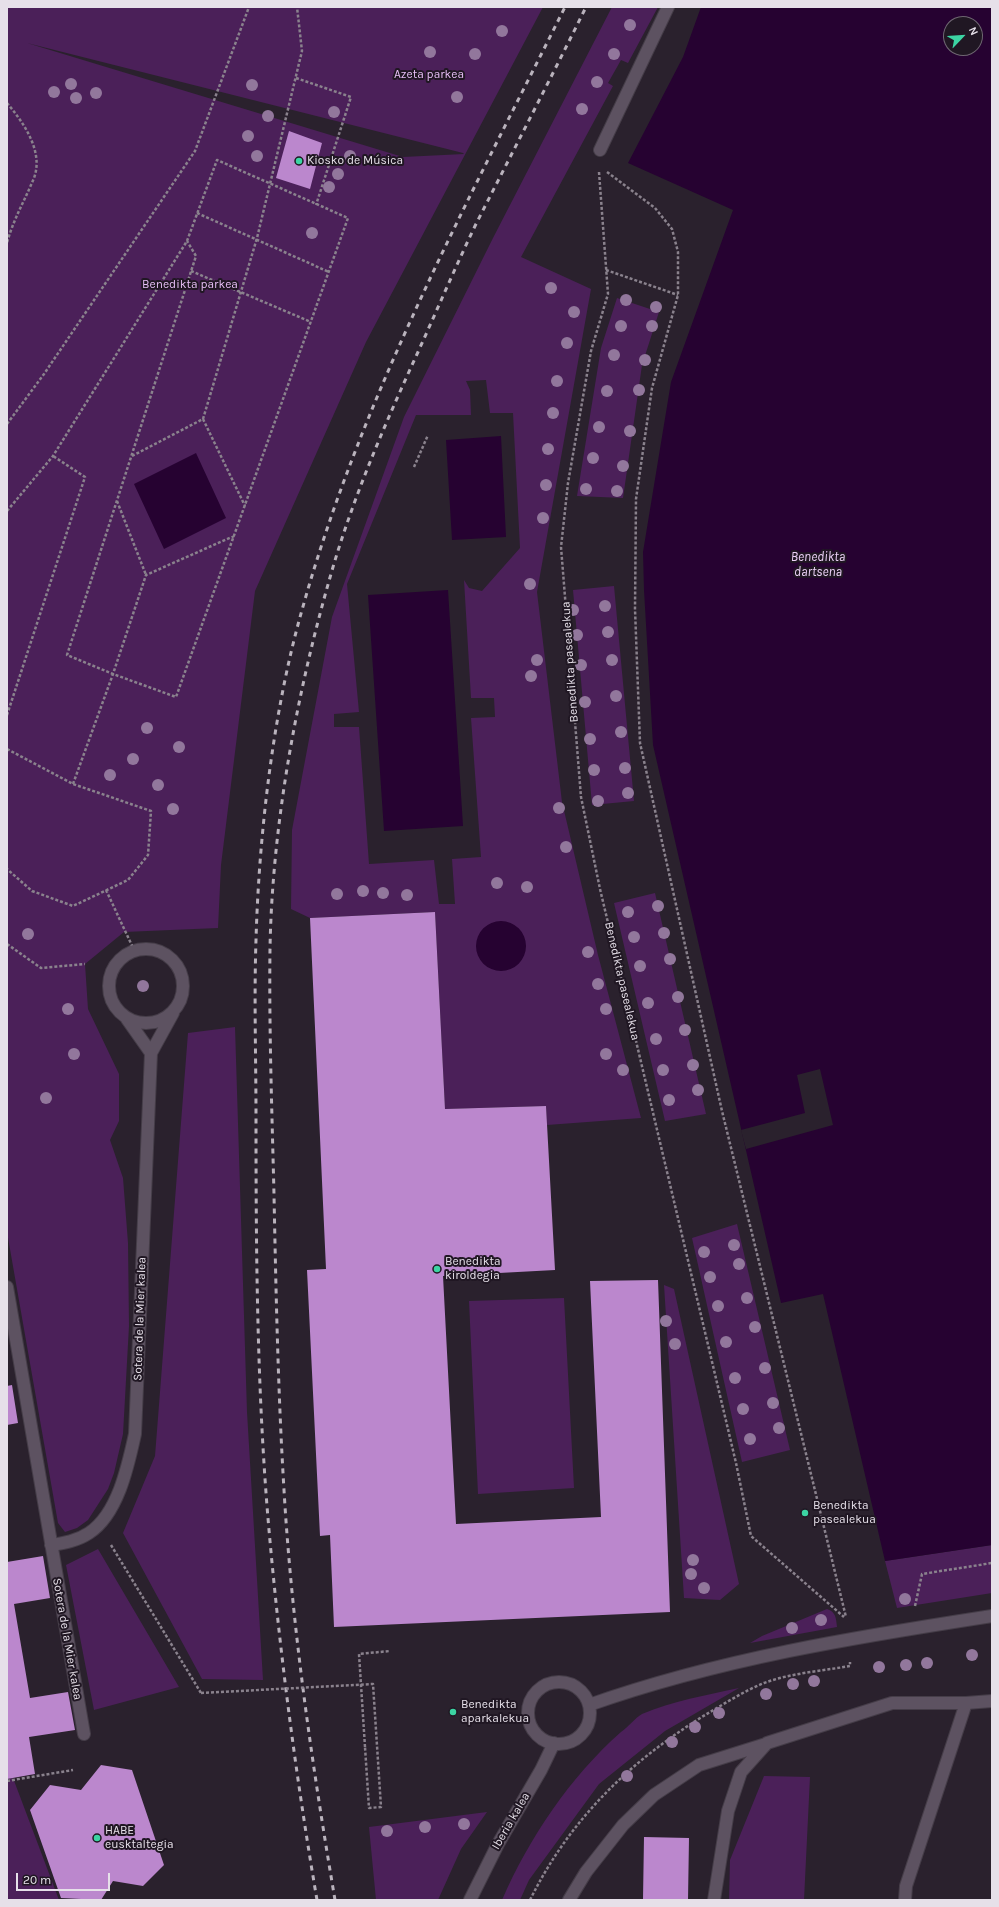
<!DOCTYPE html>
<html>
<head>
<meta charset="utf-8">
<style>
  body { margin:0 }
  #map { position:relative; width:999px; height:1907px; overflow:hidden; background:#2a212d; font-family:Karla,sans-serif }
  canvas { display:block }
  .frame { position:absolute; inset:0; border:8px solid #e6e0e9; pointer-events:none }
  .north { position:absolute; left:943px; top:16px; width:40px; height:40px; box-sizing:border-box; background:#201723; border:1px solid #6f6772; border-radius:50%; rotate:65deg; font-size:11px; font-weight:700; line-height:16px; text-align:center; color:#e6e0e9 }
  .north::after { content:''; display:block; margin:auto; width:14px; height:18px; background:#3cd4a3; clip-path:polygon(50% 0,100% 100%,50% 72%,0 100%) }
  .scale { position:absolute; left:16px; top:1873px; width:94px; height:18px; box-sizing:border-box; border:2px solid #e6e0e9; border-top:0; padding-left:5px; font-size:12px; line-height:14px; white-space:nowrap; color:#e6e0e9; -webkit-text-stroke:3px #201723; paint-order:stroke }
</style>
</head>
<body>
<div id="map">
<canvas width="999" height="1907"></canvas>
<div class="frame"></div>
<div class="north">N</div>
<div class="scale">20 m</div>
</div>
<script>
const c = document.querySelector('canvas').getContext('2d');
c.lineJoin = 'round';
function fillPath(path, color) {
  c.fillStyle = color;
  c.fill(path, 'evenodd');
}
function strokePath(path, color, width, dash) {
  c.strokeStyle = color;
  c.lineWidth = width;
  c.lineCap = dash ? 'butt' : 'round';
  c.setLineDash(dash || []);
  c.stroke(path);
}
function label(font, color, halo, rows, align = 'center') {
  c.font = font + ' Karla,sans-serif';
  c.lineWidth = 4;
  c.setLineDash([]);
  c.textBaseline = 'middle';
  c.strokeStyle = halo;
  c.fillStyle = color;
  for (const [text, x, y, turn = 0] of rows) {
    c.save();
    c.translate(x, y);
    c.rotate((+turn || 0) * Math.PI / 180);
    c.textAlign = isNaN(turn) ? turn : align;
    if (halo) c.strokeText(text, 0, 0);
    c.fillText(text, 0, 0);
    c.restore();
  }
}
fillPath(new Path2D(`
  M7,7H543L366,342L255,591L221,865L218,928L124,932L85,964L88,1009L119,1074V1121L110,1140L123,1178L128,1243L129,1326L123,1434L114,1473L108,1489L88,1520L77,1528L65,1532L58,1523L7,1232ZM27,43L463,153L464,154L403,157Z
  M612,7H658L628,63L621,60L608,83L613,86L521,257L591,289L537,592L562,802L598,955L641,1118L547,1125L546,1106L445,1109L435,912L310,918L291,909L292,830L332,617L404,417L493,238ZM486,380L490,413H513L520,548L482,591L469,588L464,580L471,698H494L495,717L471,718L481,857L452,859L455,904H439L434,860L369,864L359,727H334V714L359,712L347,584L416,415H471L470,390L466,381Z
  M617,298L659,312L642,365L623,498L577,496L601,348Z
  M614,586L634,801L592,805L573,590Z
  M655,893L706,1114L665,1121L614,903Z
  M235,1027L247,1412L263,1680L202,1679L123,1533L155,1456L188,1033Z
  M737,1224L790,1450L742,1462L692,1238Z
  M664,1285L674,1289L739,1584L720,1600L684,1598Z
  M564,1298L574,1488L478,1494L469,1301Z
  M992,1545V1593L897,1608L885,1561Z
  M98,1549L179,1687L94,1710L66,1565Z
  M827,1609C836,1612 836,1618 837,1627L750,1643L762,1636Z
  M739,1688L665,1731L599,1784L529,1880L520,1900H502C529,1838 570,1777 621,1732C628,1727 635,1718 642,1714C672,1701 707,1695 739,1688Z
  M764,1776L810,1777L804,1900H729L730,1860Z
  M13,1778L59,1900H7V1779Z
  M487,1812L461,1849L438,1900H376L369,1827Z`), '#4b2059');
fillPath(new Path2D(`
  M701,7H992V1545L885,1561L823,1294L781,1303L653,745L644,590L643,552L671,382L733,210L628,163L683,57ZM951,24H975V48H951Z
  M501,436L506,537L452,540L446,440Z
  M196,453L226,518L164,549L134,484Z
  M448,590L463,826L384,831L368,595Z
  M476 946a25 25 0 1 1 50 0a25 25 0 1 1-50 0Z`), '#260231');
fillPath(new Path2D(`
  M820,1069L833,1125L746,1149L741,1130L805,1113L797,1075Z`), '#2a212d');
fillPath(new Path2D(`
  M289,131L322,143L310,189L276,178Z
  M435,912L445,1109L546,1106L555,1270L443,1276L456,1524L601,1517L590,1281L658,1280L670,1612L334,1627L330,1535L320,1536L307,1270L326,1269L310,918Z
  M12,1385L18,1423L7,1425V1386Z
  M43,1556L50,1598L14,1604L30,1698L68,1692L75,1730L29,1737L35,1774L7,1779V1562Z
  M101,1765L132,1770L164,1865L143,1886L113,1881L101,1900L61,1898L30,1810L50,1785L81,1790Z
  M644,1837L689,1838L688,1900L643,1899Z`), '#bb87cd');
const lane = new Path2D(`
  M569,1900L586,1872L623,1825L654,1795L699,1765L766,1744
  M714,1900L728,1811L741,1772L767,1743L892,1703H966L992,1701
  M905,1900L906,1886L966,1703`);
const street = new Path2D(`
  M600,150L668,7
  M109 986a37 37 0 1 1 74 0a37 37 0 1 1-74 0Z
  M127,1019L151,1053
  M7,1287L84,1734
  M51,1545C64,1543 77,1541 89,1533C118,1514 128,1466 135,1434L151,1053L173,1013
  M528 1713a31 31 0 1 1 62 0a31 31 0 1 1-62 0Z
  M589,1705C719,1659 856,1637 992,1616
  M470,1900L498,1844L541,1770L554,1743`);
strokePath(lane, '#453d48', 14);
strokePath(street, '#453d48', 14);
strokePath(new Path2D(`
  M296,78L351,97L316,205
  M7,103C23,122 44,151 34,178C25,200 13,220 7,243
  M599,172L608,294L591,351L568,483L561,547L581,797L600,889L736,1463L751,1536L844,1617
  M607,172L655,208L672,229L678,252V295L652,388L636,499L635,609L640,743L722,1111L846,1617
  M197,213L329,272
  M606,270L678,295
  M191,271L311,322
  M203,419L245,506
  M7,424L44,374L195,151L249,7
  M132,456L203,419L257,238L302,51L297,7
  M414,467L428,435
  M117,501L146,575
  M7,511L53,456L187,241L217,160L348,218L176,697L113,674L67,655L196,256L187,241
  M7,715L85,477L53,456
  M7,749L73,784L151,811L148,855L128,880L73,906L32,891L7,869
  M73,784L113,674L146,575L234,536
  M106,890L134,950
  M7,944L41,968L85,964
  M111,1545L201,1693
  M915,1606L922,1574L992,1563
  M365,1747L359,1654L390,1651
  M7,1781L73,1770
  M530,1900C570,1819 629,1762 705,1715C724,1704 744,1691 764,1683C791,1673 822,1671 850,1666V1662`), '#8a828d', 2.5, [3, 2]);
strokePath(lane, '#5d5261', 12);
strokePath(street, '#5d5261', 12);
strokePath(new Path2D(`
  M317,1900C296,1777 280,1654 269,1530C257,1393 256,1255 256,1117C256,1058 254,999 256,940C259,834 273,712 302,610C361,398 467,203 565,7
  M335,1900C312,1764 292,1627 284,1490C278,1392 276,1293 274,1195C272,1113 269,1031 270,949C272,828 296,697 329,581C351,502 384,426 418,352C437,310 455,268 475,226C512,153 550,80 586,7`), '#bab3bd', 3, [5, 5]);
strokePath(new Path2D(`
  M201,1693L373,1684L381,1807L369,1808L365,1747`), '#8a828d', 2.5, [3, 2]);
c.fillStyle = '#92779c';
for (const [x, y] of [
  [630,25],
  [502,31],
  [430,52],
  [475,54],
  [614,54],
  [597,82],
  [71,84],
  [252,85],
  [54,92],
  [96,93],
  [457,97],
  [76,98],
  [582,109],
  [334,112],
  [268,116],
  [248,136],
  [257,156],
  [350,156],
  [338,174],
  [329,187],
  [312,233],
  [551,288],
  [626,300],
  [656,307],
  [574,312],
  [621,326],
  [652,326],
  [567,343],
  [614,355],
  [645,360],
  [557,381],
  [639,390],
  [607,391],
  [553,413],
  [599,427],
  [630,431],
  [548,449],
  [593,458],
  [623,466],
  [546,485],
  [586,489],
  [617,491],
  [543,518],
  [530,584],
  [605,606],
  [573,610],
  [608,632],
  [577,635],
  [537,660],
  [612,660],
  [581,665],
  [531,676],
  [616,696],
  [585,702],
  [147,728],
  [621,732],
  [590,739],
  [179,747],
  [133,759],
  [625,768],
  [594,770],
  [110,775],
  [158,785],
  [628,793],
  [598,801],
  [559,808],
  [173,809],
  [566,847],
  [497,883],
  [527,887],
  [363,891],
  [383,893],
  [337,894],
  [407,895],
  [658,906],
  [628,912],
  [664,933],
  [28,934],
  [634,937],
  [588,952],
  [670,959],
  [640,966],
  [598,984],
  [143,986],
  [678,997],
  [648,1003],
  [68,1009],
  [606,1009],
  [685,1030],
  [656,1039],
  [74,1054],
  [606,1054],
  [693,1065],
  [623,1070],
  [663,1070],
  [698,1090],
  [46,1098],
  [669,1100],
  [734,1245],
  [704,1252],
  [739,1264],
  [710,1277],
  [747,1298],
  [718,1306],
  [666,1321],
  [755,1327],
  [726,1342],
  [675,1344],
  [765,1368],
  [735,1378],
  [773,1403],
  [743,1409],
  [779,1428],
  [750,1439],
  [693,1560],
  [691,1574],
  [704,1588],
  [905,1599],
  [821,1620],
  [792,1628],
  [972,1655],
  [927,1663],
  [906,1665],
  [879,1667],
  [814,1681],
  [793,1684],
  [766,1694],
  [719,1713],
  [695,1727],
  [672,1742],
  [627,1776],
  [464,1824],
  [425,1827],
  [387,1831]
]) {
  c.beginPath();
  c.arc(x, y, 6, 0, 2 * Math.PI);
  c.fill();
}
for (const [x, y, r, color] of [
  [299,161,4,"#3cd4a3"],
  [437,1269,4,"#3cd4a3"],
  [805,1513,4,"#3cd4a3"],
  [453,1712,4,"#3cd4a3"],
  [97,1838,4,"#3cd4a3"]
]) {
  const dot = new Path2D();
  dot.arc(x, y, r, 0, 2 * Math.PI);
  c.fillStyle = color;
  c.fill(dot);
  strokePath(dot, '#201723', 1.5);
}
label('12px', '#e7bef6', '#201723', [
  ["Azeta parkea",429,75],
  ["Benedikta parkea",190,285]
]);
label('12px', '#e6e0e9', '#201723', [
  ["Kiosko de Música",307,161],
  ["Benedikta",445,1262],
  ["kiroldegia",445,1276],
  ["Benedikta",813,1506],
  ["pasealekua",813,1520],
  ["Benedikta",461,1705],
  ["aparkalekua",461,1719],
  ["HABE",105,1831],
  ["eusktaltegia",105,1845]
], 'left');
label('12px', '#e6e0e9', '#201723', [
  ["Benedikta pasealekua",570,662,-94],
  ["Benedikta pasealekua",622,981,77],
  ["Sotera de la Mier kalea",140,1319,-88],
  ["Sotera de la Mier kalea",67,1639,80],
  ["Iberia kalea",511,1821,-60]
]);
label('italic 13px', '#edd2f8', '#201723', [
  ["Benedikta",818,557],
  ["dartsena",818,572]
]);
</script>
</body>
</html>
